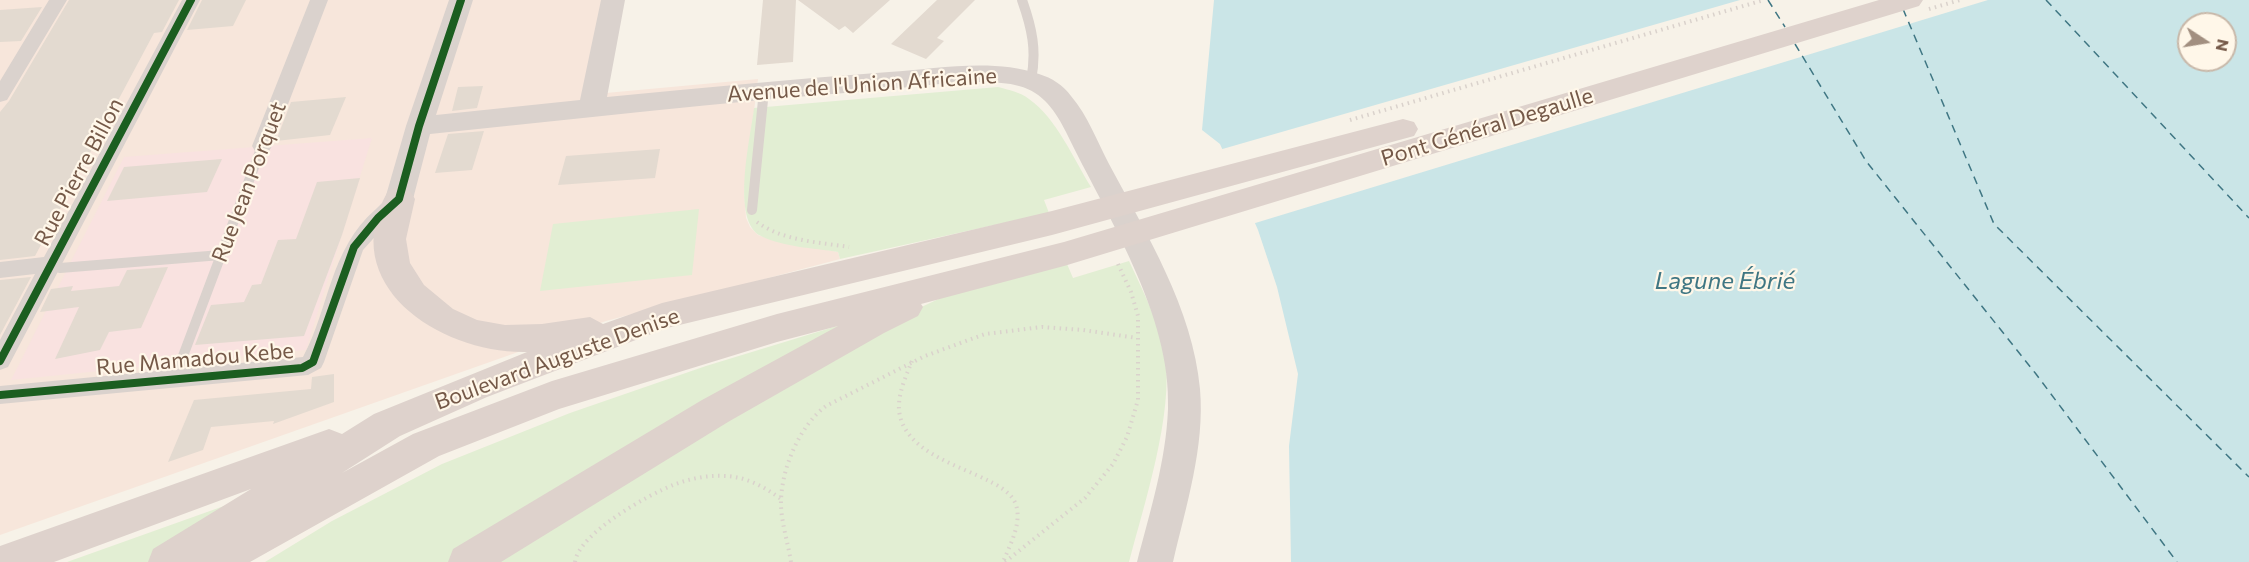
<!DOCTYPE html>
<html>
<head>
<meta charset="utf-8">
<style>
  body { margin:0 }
  #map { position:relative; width:2249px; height:562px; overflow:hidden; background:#f7f2e8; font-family:Commissioner,sans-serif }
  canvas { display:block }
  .north { position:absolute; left:2177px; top:12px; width:60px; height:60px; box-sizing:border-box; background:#fff7e9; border:2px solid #c8b8a9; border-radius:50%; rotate:102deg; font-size:16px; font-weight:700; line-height:24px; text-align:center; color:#755948 }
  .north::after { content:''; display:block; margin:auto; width:21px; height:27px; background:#a28f80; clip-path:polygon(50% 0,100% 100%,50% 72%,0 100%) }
</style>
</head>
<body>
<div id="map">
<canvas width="2249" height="562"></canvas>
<div class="north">N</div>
</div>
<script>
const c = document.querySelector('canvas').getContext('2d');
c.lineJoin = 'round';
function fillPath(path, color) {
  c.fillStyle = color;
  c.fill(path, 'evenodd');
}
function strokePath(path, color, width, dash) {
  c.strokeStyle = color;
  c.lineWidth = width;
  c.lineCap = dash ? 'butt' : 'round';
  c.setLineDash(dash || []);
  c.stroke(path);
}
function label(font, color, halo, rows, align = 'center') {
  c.font = font + ' Commissioner,sans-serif';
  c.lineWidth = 4.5;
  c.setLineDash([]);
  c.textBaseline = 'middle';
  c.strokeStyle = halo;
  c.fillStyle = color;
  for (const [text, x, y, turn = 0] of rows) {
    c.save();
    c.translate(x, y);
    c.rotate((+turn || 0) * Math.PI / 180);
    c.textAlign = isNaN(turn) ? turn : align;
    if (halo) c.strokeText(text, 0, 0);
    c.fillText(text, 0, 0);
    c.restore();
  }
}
fillPath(new Path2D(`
  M0,0H603L584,95L758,79L744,192L746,218L750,227L758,235L770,239L838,252L840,259L606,321L0,535Z`), '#f7e6db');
fillPath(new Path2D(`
  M372,138L306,350L11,380L124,157Z`), '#f9e2e0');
fillPath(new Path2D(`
  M998,87C1009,90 1020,92 1029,99C1057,119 1073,158 1091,187L1044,200L1049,213L840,259L838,252C813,248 783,247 761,236C730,221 751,136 754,108Z
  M699,209L692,275L540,291L553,224Z
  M1129,261C1143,291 1159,322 1165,355C1174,413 1144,505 1129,562H265L332,521L442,464L570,413L706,366L837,326L875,329L949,294L1067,264L1073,278Z
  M294,481L156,562H67Z`), '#e2eed3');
fillPath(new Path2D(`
  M1214,0H2249V562H1291L1289,446L1298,374L1277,287L1258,230L1220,144L1202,130ZM2189,24H2225V60H2189Z`), '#cae5e7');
fillPath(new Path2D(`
  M1740,0H1988L1252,224L1219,150Z`), '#f7f2e8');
strokePath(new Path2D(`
  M1768,0L1785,27
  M2046,0L2249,218
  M1903,9L1994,224L2249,477
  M1795,44L1866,161L2036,374L2177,562`), '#3f7683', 1.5, [8, 6]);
fillPath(new Path2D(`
  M69,0H179L162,32L154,33L35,256L0,260V112L9,101Z
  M202,0H246L233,26L187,30Z
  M763,0H796L793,62L757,65Z
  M798,0H890L853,33L845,26L839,30Z
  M937,0H975L937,38L944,41L926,59L891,44Z
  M42,7L21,41L0,42V10Z
  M483,86L477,108L452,111L458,87Z
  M346,97L330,135L276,141L291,102Z
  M484,131L472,170L435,173L448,134Z
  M660,149L655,178L558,185L566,156Z
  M222,159L207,192L107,201L124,167Z
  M360,178L342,235L304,336L195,345L211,305L244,302L252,285L261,284L278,240L296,239L317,182Z
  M168,267L141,328L109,332L100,350L55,359L79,307L40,312L51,289L73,286L71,291L119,286L127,270Z
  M31,277L0,335V280Z
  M334,374V402L273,424L274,421L211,427L203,450L168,462L194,400L311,389L312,377Z`), '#e3dad0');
strokePath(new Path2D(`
  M1929,9L1960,0
  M1350,120L1764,0
  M757,222C783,241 818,242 849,247
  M912,361C906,376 898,393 899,410C903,451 958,465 989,481C999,486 1012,493 1016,505C1022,523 1010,545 1003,562
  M575,562C579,533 648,495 673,485C689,479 706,475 723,476C745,476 763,486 781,499
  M791,562C788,543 782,525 781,506C780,471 799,426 826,406L925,356L985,334L1042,327L1083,330L1137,338
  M1005,562L1085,498L1113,464L1127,437L1138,400V316L1131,292L1118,264`), '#dad2cc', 4, [1.5, 4.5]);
strokePath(new Path2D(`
  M1022,0C1032,28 1037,51 1031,80
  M752,210L764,90
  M49,265L60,268L221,255
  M180,364L262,146`), '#dad2cd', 10);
fillPath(new Path2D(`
  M49,0H67L7,100L0,102V81Z
  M182,0H200L8,367L0,370V340L35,274L0,278V262L44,257Z
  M310,0H328L272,146L269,151L262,153L255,151L252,146Z
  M398,193L405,195L408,200L363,250L324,362L321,368L308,375L0,404V386L303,357C330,307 329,250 376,209C383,202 389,196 398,193Z`), '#dad2cd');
fillPath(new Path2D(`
  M449,0H473L436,115L580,100L601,0H625L607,97C701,88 795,79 889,72C937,69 992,58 1039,74C1052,78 1063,85 1071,96C1088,116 1097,141 1109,164C1146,233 1193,309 1200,389C1205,447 1186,506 1173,562H1137C1150,512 1166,461 1168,409C1172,315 1106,215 1066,132C1056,112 1043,92 1019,86C982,76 910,88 869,91C722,102 577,119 430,134L413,199L409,206L399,209L389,206L385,199L406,126Z`), '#dad2cd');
fillPath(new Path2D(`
  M1879,0H1923L1919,6L1064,266L921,304L923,307L918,316L884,333L728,422L501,562H448L453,549L702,400L838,326L777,342L559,409L439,456L250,562H148L153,549L251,489L54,562H0V546L329,429L342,434L374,414L527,352C442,354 334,286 388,191L399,187L410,191L415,199L406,239L410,263L424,285L453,309L477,320L505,325L542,324L590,317L603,324L662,303L1052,211L1403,119L1414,122L1418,129L1414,136L1403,139L1052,235L667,328L487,397L400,436L342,473L413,434L552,381L777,314L1064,242Z`), '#ded2cc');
strokePath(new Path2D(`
  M0,361L191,0
  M0,395L302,368L313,362L354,247L378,218L399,199L419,126L461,0`), '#1b5e20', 8);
label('22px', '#755948', '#fff7e9', [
  ["Avenue de l'Union Africaine",862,85,-4],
  ["Pont Général Degaulle",1487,127,-17],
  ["Rue Pierre Billon",79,172,-62],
  ["Rue Jean Porquet",249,182,-69],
  ["Rue Mamadou Kebe",195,359,-5],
  ["Boulevard Auguste Denise",557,359,-20]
]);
label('italic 24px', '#3f7683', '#fff7e9', [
  ["Lagune Ébrié",1725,281]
]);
</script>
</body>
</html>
